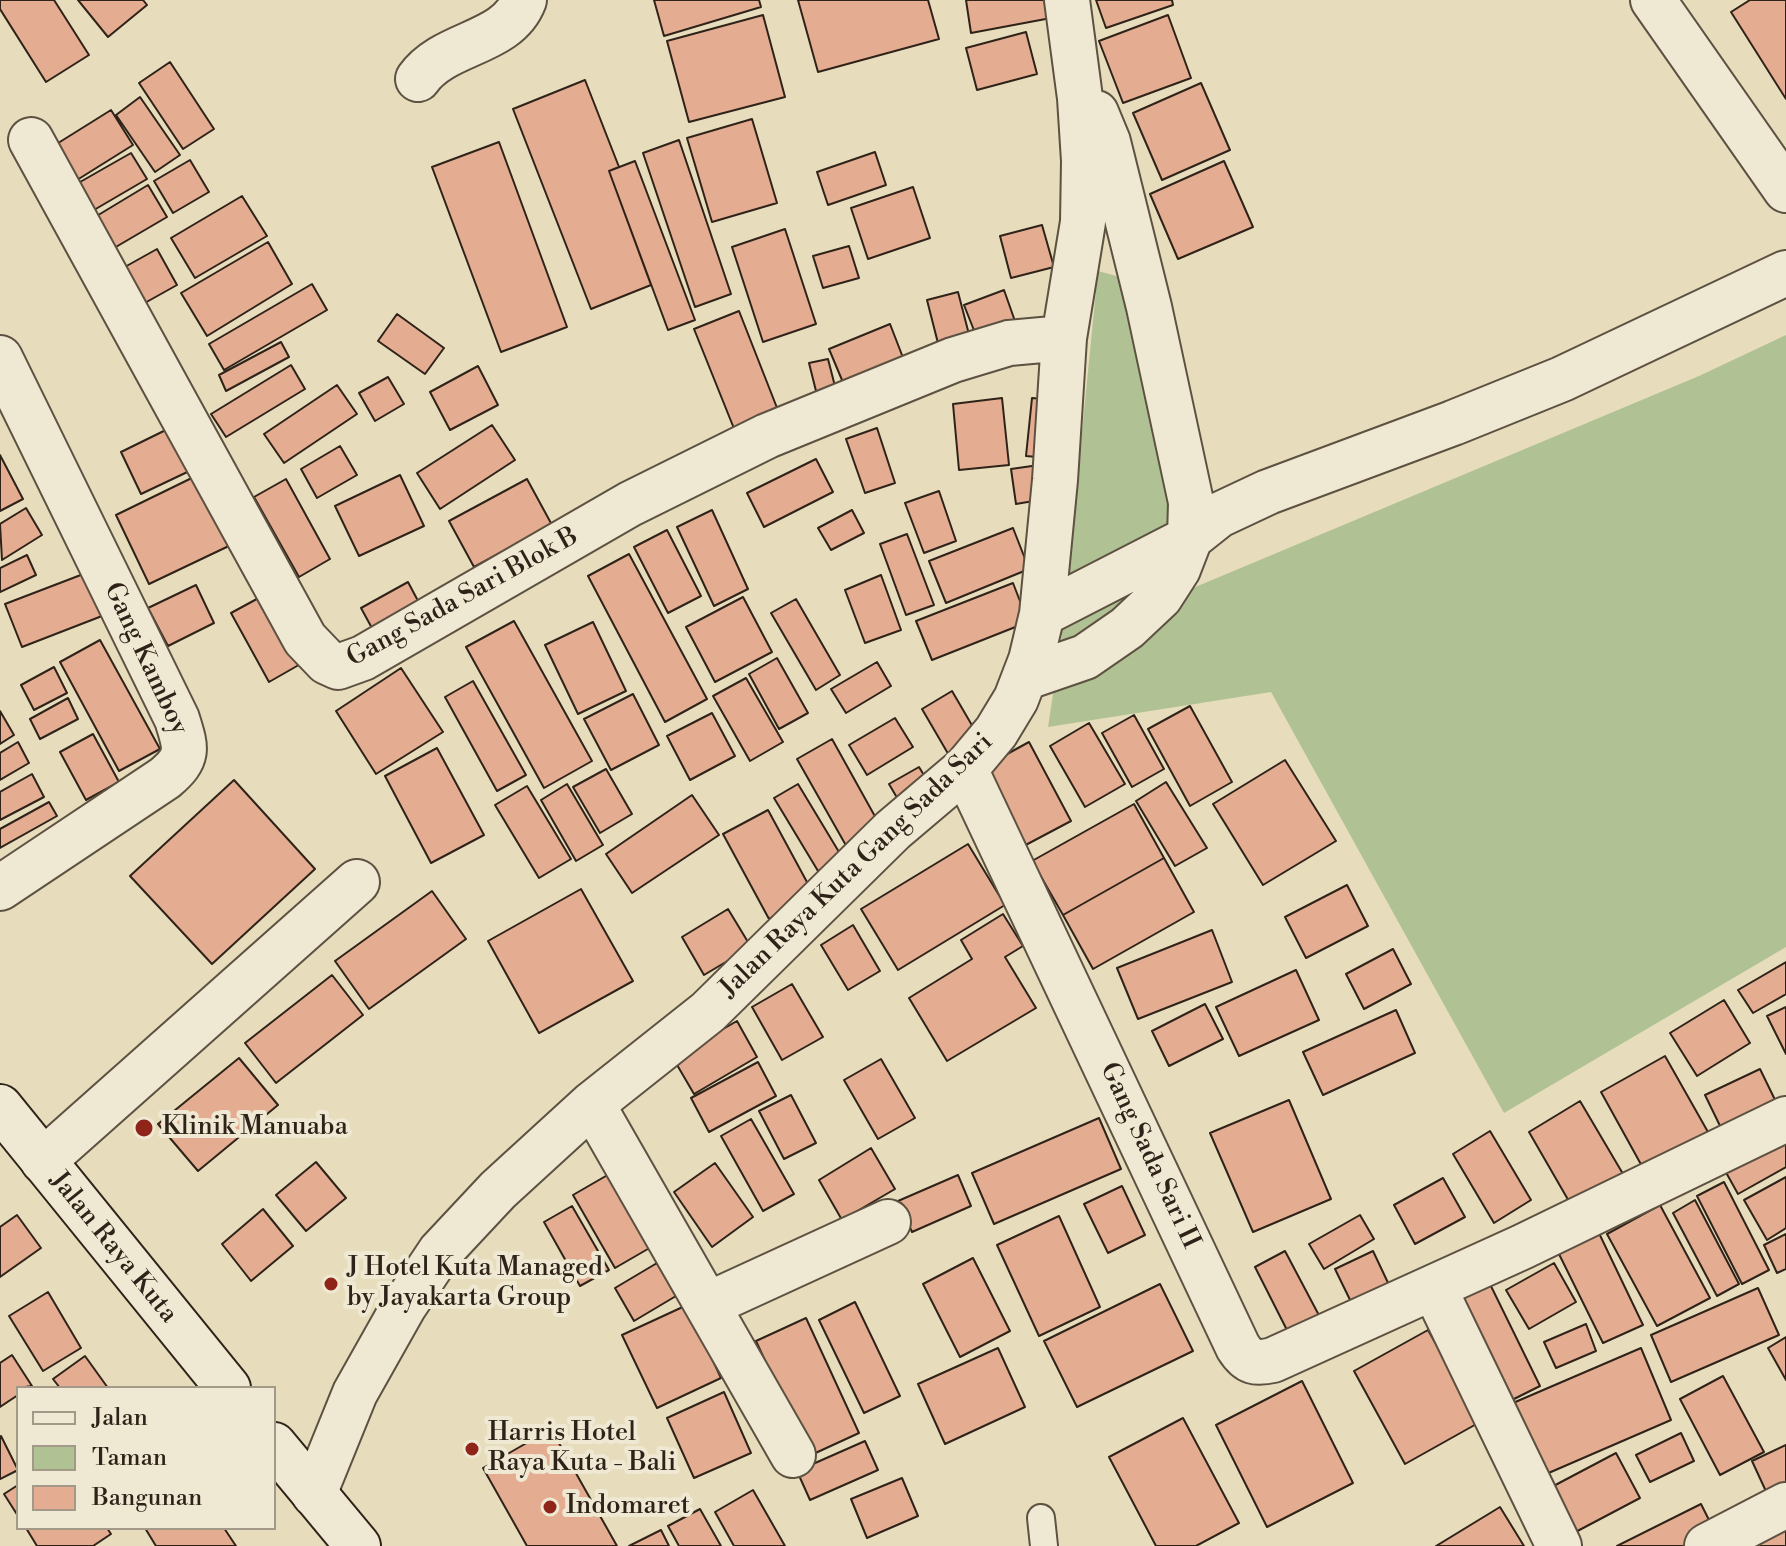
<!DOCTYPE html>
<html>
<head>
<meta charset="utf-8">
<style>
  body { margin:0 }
  #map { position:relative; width:1786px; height:1546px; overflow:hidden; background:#e7dcbb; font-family:"Libre Bodoni",serif }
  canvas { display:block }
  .legend { position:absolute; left:16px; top:1386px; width:260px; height:144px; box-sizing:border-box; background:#efe8d3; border:2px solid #a29989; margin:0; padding:10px 14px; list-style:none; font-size:24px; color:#2f2319 }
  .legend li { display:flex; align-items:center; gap:16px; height:40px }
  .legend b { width:40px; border:2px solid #a29989 }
</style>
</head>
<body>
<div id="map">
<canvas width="1786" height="1546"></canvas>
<ul class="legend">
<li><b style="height:10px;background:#efe8d3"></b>Jalan</li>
<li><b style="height:22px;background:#b0c294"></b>Taman</li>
<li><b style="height:22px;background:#e4ad91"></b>Bangunan</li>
</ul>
</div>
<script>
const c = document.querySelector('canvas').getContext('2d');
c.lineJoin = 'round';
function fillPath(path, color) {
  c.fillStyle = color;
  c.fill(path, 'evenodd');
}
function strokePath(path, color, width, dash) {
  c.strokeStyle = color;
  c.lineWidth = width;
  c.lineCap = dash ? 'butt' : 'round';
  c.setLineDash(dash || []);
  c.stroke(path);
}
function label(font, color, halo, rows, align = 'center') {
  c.font = font + ' "Libre Bodoni",serif';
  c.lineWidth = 8;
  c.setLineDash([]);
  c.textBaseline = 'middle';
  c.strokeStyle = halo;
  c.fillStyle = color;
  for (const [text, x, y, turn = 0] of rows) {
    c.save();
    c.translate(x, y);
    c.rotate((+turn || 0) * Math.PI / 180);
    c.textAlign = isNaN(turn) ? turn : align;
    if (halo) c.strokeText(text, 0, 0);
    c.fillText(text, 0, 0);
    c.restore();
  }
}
fillPath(new Path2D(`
  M1098,271L1120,277L1177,530L1181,593L1699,376L1786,335V947L1504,1113L1271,692L1048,727L1061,642Z`), '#b0c294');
const building = new Path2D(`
  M0,0H54L89,55L46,82L0,9Z
  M78,0H143L147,5L108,37Z
  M654,0H759L761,7L664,36Z
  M798,0H928L939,39L818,72Z
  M966,0H1047L1051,18L971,33Z
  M1096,0H1172L1173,5L1106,28Z
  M1750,0H1786V99L1731,12Z
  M763,15L785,97L689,122L667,41Z
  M1168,15L1191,78L1123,103L1099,41Z
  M1026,32L1037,74L977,90L966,48Z
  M170,62L214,129L183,149L139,83Z
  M585,80L619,167L609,171L651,285L591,309L513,109Z
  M1201,83L1230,150L1162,180L1133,113Z
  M140,97L180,155L155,172L116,115Z
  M111,110L133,145L77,180L55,145Z
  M752,119L777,203L712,222L687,138Z
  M679,140L731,294L695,307L643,153Z
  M499,142L567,327L501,352L432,167Z
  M875,152L886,185L828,205L817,172Z
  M131,153L147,179L82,217L66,190Z
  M190,160L209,192L173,213L154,181Z
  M635,161L695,320L668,330L609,171Z
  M1224,161L1253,227L1178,259L1150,194Z
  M148,185L167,217L109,251L90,220Z
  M913,187L930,238L868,259L851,208Z
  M242,196L267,236L195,278L171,238Z
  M1042,225L1054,267L1011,278L1000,236Z
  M785,229L816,324L763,342L732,247Z
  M268,242L292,284L207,336L181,293Z
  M849,246L859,278L823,288L813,256Z
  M157,249L177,285L143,304L123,268Z
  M312,284L327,310L224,370L209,344Z
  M1004,290L1016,324L977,338L964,305Z
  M958,292L972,346L941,355L927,300Z
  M739,311L781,418L737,436L694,329Z
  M397,314L444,348L425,374L378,341Z
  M890,324L907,368L847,392L829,349Z
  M281,342L289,357L226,391L219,375Z
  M828,359L838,398L819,403L809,363Z
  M291,365L305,389L226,437L211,414Z
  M478,366L498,405L450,430L430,392Z
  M388,377L404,404L375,421L359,393Z
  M337,385L357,414L284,463L264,434Z
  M1002,398L1009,465L959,470L953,404Z
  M1032,398L1054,400L1048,458L1026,456Z
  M180,423L200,466L141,494L121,452Z
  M492,425L515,460L440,509L417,473Z
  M877,428L895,483L865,493L846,439Z
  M340,446L357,475L317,498L301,469Z
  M0,455L23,499L0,511Z
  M816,459L833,492L764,527L747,493Z
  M1039,465L1045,499L1016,504L1011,469Z
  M200,474L233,544L149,584L116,515Z
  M400,475L424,526L359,556L335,506Z
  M286,479L330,559L299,577L254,497Z
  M527,479L552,525L474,567L449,521Z
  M939,491L956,541L924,553L905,503Z
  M26,508L42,535L2,560L0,524Z
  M712,510L748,589L714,606L677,527Z
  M852,510L864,533L831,550L818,528Z
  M1013,528L1029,569L946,603L929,561Z
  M667,530L701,596L668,613L634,547Z
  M907,534L934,605L906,615L880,544Z
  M629,554L707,699L665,722L588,576Z
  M27,555L36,575L0,592V568Z
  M86,573L102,616L22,647L5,604Z
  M881,575L901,630L865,643L845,590Z
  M408,582L426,616L379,641L361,608Z
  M1013,583L1028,622L932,660L916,621Z
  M196,585L214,623L168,646L148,608Z
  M266,594L304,662L269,682L231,613Z
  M743,597L772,652L715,682L686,627Z
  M796,599L840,675L816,690L771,613Z
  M514,621L592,761L544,788L466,647Z
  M593,622L626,691L578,714L545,645Z
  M100,640L160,749L119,771L60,662Z
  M777,658L808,713L779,729L749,674Z
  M877,662L891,686L846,713L831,689Z
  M54,667L67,693L34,710L21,685Z
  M401,668L443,732L376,774L336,711Z
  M746,678L783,742L750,761L713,696Z
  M473,681L526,775L497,791L445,697Z
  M952,691L980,739L950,757L922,709Z
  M633,694L659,745L611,770L584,719Z
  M68,698L78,719L40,739L30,719Z
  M1190,706L1232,782L1190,806L1148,729Z
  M0,711L14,735L0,744Z
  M712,713L735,756L690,780L667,736Z
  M1134,715L1164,769L1132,787L1102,733Z
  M895,718L913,747L867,775L849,745Z
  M1089,723L1125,784L1085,807L1050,746Z
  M93,734L119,782L86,800L60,752Z
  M832,739L882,829L848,849L797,759Z
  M18,742L29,763L0,780V753Z
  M1029,742L1071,821L1020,848L978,770Z
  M437,748L484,835L431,863L385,776Z
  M1285,760L1336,841L1263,885L1213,804Z
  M919,767L933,790L903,808L889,784Z
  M606,769L632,814L600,833L573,787Z
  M32,774L44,797L0,820V792Z
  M234,780L315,869L212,964L130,876Z
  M1166,782L1207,848L1175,866L1136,801Z
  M567,784L603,845L576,861L541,800Z
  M798,784L842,857L818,871L774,798Z
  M527,786L571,859L539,878L495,805Z
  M692,795L719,835L632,893L606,854Z
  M49,802L57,816L0,848V829Z
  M1134,804L1164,858L1063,915L1032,861Z
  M768,810L814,895L769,919L723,834Z
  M968,844L1005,905L898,970L861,909Z
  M1164,858L1194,912L1093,969L1063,915Z
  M1347,885L1368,926L1306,958L1285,917Z
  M581,889L633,981L539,1033L488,941Z
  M432,891L466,939L369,1009L335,961Z
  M728,909L751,947L704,975L682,937Z
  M1003,914L1023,946L1005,957L1036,1008L947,1061L909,998L972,959L961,940Z
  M853,925L880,971L848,990L821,945Z
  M1212,930L1232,982L1138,1019L1117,968Z
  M1393,949L1411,984L1364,1009L1346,974Z
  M1786,962V994L1753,1013L1738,990Z
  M1296,970L1319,1020L1239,1056L1216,1007Z
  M332,975L363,1015L276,1083L245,1043Z
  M792,984L823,1037L782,1060L752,1007Z
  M1724,1000L1750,1043L1697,1076L1670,1033Z
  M1205,1004L1223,1039L1169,1066L1152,1031Z
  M1786,1007V1054L1767,1016Z
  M1396,1010L1415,1053L1323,1095L1303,1052Z
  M737,1021L757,1057L694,1094L673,1058Z
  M1665,1056L1708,1132L1643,1168L1601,1092Z
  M239,1058L278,1105L198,1171L158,1124Z
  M881,1059L915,1118L878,1139L844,1080Z
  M758,1062L776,1096L709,1132L691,1098Z
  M1760,1069L1778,1106L1723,1132L1705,1095Z
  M791,1095L816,1143L784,1159L759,1111Z
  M1289,1100L1331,1199L1253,1232L1210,1133Z
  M1580,1101L1626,1179L1574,1210L1529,1132Z
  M1099,1118L1121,1169L994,1224L972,1173Z
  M751,1119L794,1194L763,1211L721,1136Z
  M1490,1131L1531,1200L1494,1223L1453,1154Z
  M1786,1131V1167L1738,1194L1723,1167Z
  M871,1148L895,1189L842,1220L819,1180Z
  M316,1162L346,1198L306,1231L276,1195Z
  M715,1163L753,1217L712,1247L674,1192Z
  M611,1173L653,1246L615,1268L573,1195Z
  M958,1175L971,1206L912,1232L898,1201Z
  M1786,1177V1228L1767,1240L1744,1200Z
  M1443,1178L1465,1217L1415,1244L1394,1205Z
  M1724,1182L1769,1270L1742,1284L1697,1196Z
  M1122,1186L1145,1235L1108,1253L1084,1204Z
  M1695,1200L1739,1284L1717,1296L1673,1213Z
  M1660,1205L1710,1298L1657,1326L1607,1234Z
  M572,1206L609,1270L580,1286L544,1222Z
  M263,1209L293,1246L251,1281L222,1244Z
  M17,1215L41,1248L0,1277V1227Z
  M1360,1215L1374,1239L1324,1269L1309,1244Z
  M1059,1216L1100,1307L1039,1336L997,1245Z
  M1597,1229L1643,1325L1603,1343L1556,1248Z
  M1786,1234V1269L1777,1273L1764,1245Z
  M1285,1251L1322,1321L1291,1338L1255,1267Z
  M1373,1251L1390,1287L1353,1306L1335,1269Z
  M973,1258L1010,1331L960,1357L923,1284Z
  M657,1263L676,1296L634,1321L615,1288Z
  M1554,1263L1576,1302L1529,1329L1506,1290Z
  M1487,1278L1540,1386L1508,1402L1454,1295Z
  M1160,1284L1193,1351L1077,1407L1044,1341Z
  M1758,1288L1779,1335L1671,1382L1651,1335Z
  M48,1292L81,1348L43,1371L9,1316Z
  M855,1302L900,1396L864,1413L819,1320Z
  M687,1305L721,1378L657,1408L622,1335Z
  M806,1318L859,1433L809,1456L756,1341Z
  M1586,1324L1596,1351L1556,1368L1544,1342Z
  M1428,1330L1480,1422L1405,1464L1354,1371Z
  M1786,1337V1380L1768,1348Z
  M998,1348L1025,1407L945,1444L918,1384Z
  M1641,1348L1671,1420L1537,1478L1506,1406Z
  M12,1355L32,1386L18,1388V1395L0,1407V1363Z
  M85,1356L108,1388H60L53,1379Z
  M1723,1376L1764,1452L1720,1475L1680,1399Z
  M1302,1381L1353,1483L1267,1527L1216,1425Z
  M724,1392L751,1453L694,1478L667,1418Z
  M1183,1418L1239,1523L1196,1546H1156L1109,1457Z
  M551,1429L617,1546H527L483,1468Z
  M1681,1433L1694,1461L1650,1482L1636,1455Z
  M1,1436L18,1470L0,1479V1437Z
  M865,1441L878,1470L810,1500L797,1471Z
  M1786,1445V1493L1770,1500L1752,1461Z
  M1616,1453L1640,1498L1568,1536L1544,1491Z
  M902,1478L918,1516L867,1538L851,1499Z
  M18,1485V1516L4,1494Z
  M753,1490L785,1546H734L715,1512Z
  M1701,1504L1717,1536L1698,1546H1617Z
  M1500,1507L1524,1546H1436Z
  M700,1509L721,1546H679L668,1526Z
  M1786,1524V1546H1748Z
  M26,1528H107L111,1534L93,1546H37Z
  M145,1528H224L236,1546H156Z
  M661,1530L669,1546H629Z`);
fillPath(building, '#e4ad91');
strokePath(building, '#2f2319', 2);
const service = new Path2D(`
  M1041,1518L1044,1546`);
const minor = new Path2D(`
  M1653,0L1786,190
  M418,79C445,41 507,45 524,0
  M1096,113L1108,142L1149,307L1191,502L1190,538L1219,515L1268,492L1453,423L1562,379L1786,273
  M31,140L305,639L327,662L338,667L363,658L630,504L767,436L953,360L1009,343L1064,338
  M0,358L177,719C186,748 190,757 165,778L0,888
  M1042,614L1190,538
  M1024,678L1085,657L1127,628L1160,597L1178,569L1190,538
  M965,769L1238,1347C1248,1363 1256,1364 1273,1360L1522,1247L1786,1119
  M592,1104L793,1455
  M43,1161L357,882
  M1434,1288L1559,1546
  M707,1305L888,1222
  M314,1494L355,1393L404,1306L440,1252L498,1190L592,1104L708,1012L893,830L965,769L996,732L1016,699L1031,660L1042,614L1055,480L1064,338L1083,222L1084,161L1080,98L1067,0
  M1707,1546L1786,1505`);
const secondary = new Path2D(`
  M0,1107L228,1388
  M274,1445L358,1546`);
strokePath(service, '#5d5142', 30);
strokePath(minor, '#5d5142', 48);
strokePath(secondary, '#2f2319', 48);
strokePath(service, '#efe8d3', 26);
strokePath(minor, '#efe8d3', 44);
strokePath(secondary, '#efe8d3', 44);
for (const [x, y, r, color] of [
  [144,1128,10,"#8f2418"],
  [331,1284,8,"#8f2418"],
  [472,1449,8,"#8f2418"],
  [550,1507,8,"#8f2418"]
]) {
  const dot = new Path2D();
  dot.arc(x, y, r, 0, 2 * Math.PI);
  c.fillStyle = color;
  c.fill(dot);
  strokePath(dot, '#efe8d3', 3);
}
label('26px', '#2f2319', '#efe8d3', [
  ["Gang Sada Sari Blok B",463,598,-29],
  ["Gang Kamboy",145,659,65],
  ["Jalan Raya Kuta Gang Sada Sari",857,866,-44],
  ["Gang Sada Sari II",1149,1156,65],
  ["Jalan Raya Kuta",113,1248,51]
]);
label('26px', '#2f2319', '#efe8d3', [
  ["Klinik Manuaba",162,1128],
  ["J Hotel Kuta Managed",347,1269],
  ["by Jayakarta Group",347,1299],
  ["Harris Hotel",488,1434],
  ["Raya Kuta - Bali",488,1464],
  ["Indomaret",566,1507]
], 'left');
</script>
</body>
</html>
